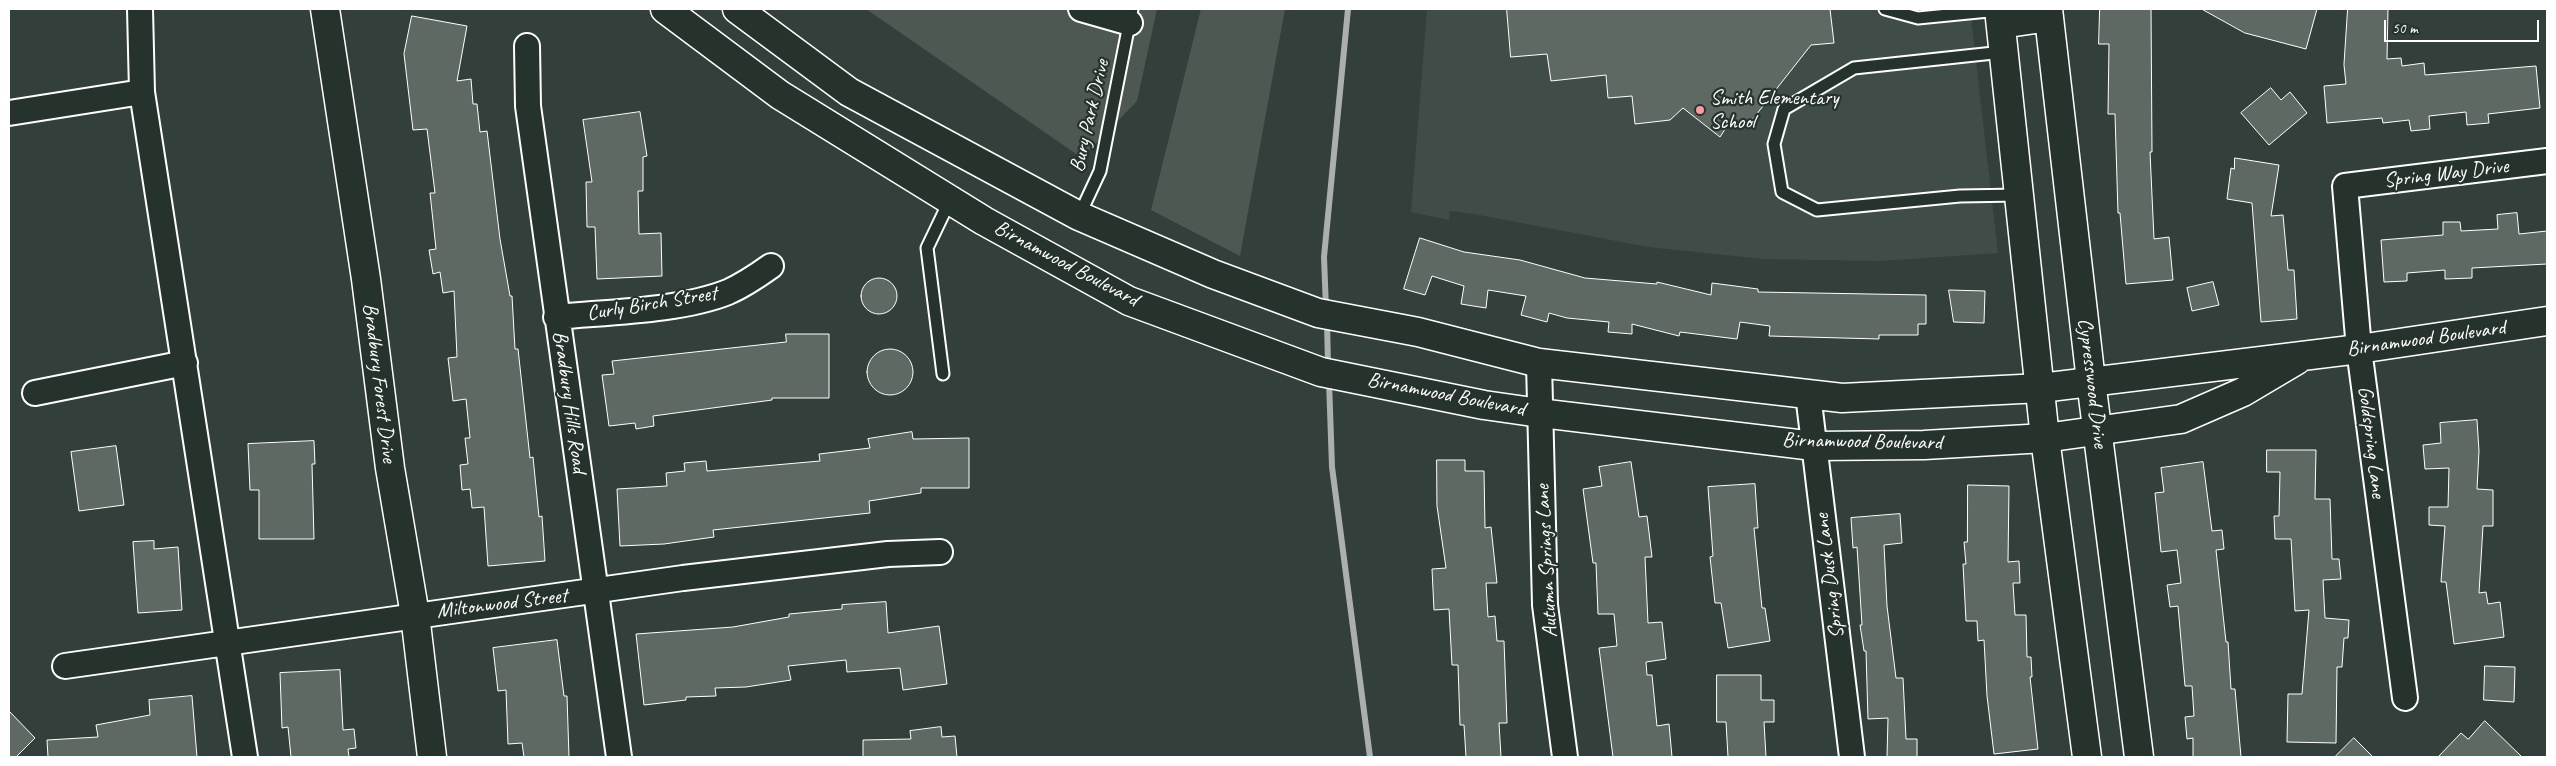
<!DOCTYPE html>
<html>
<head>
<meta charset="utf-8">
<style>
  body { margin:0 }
  #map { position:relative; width:2556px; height:766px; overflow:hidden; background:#333f3a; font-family:Caveat,sans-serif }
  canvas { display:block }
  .frame { position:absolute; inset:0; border:10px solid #fff; pointer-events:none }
  .scale { position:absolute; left:2384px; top:20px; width:155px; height:22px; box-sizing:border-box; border:2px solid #fff; border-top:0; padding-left:6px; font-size:15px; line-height:18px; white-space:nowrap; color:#fff; -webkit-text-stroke:4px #26332d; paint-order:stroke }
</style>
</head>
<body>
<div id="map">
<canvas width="2556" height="766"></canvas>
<div class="frame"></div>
<div class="scale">50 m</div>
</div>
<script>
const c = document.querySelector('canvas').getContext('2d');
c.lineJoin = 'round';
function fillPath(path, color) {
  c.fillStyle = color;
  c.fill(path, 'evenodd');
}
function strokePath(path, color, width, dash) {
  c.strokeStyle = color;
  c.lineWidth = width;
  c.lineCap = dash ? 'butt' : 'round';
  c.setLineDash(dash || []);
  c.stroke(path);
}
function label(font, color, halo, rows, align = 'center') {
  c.font = font + ' Caveat,sans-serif';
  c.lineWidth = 4.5;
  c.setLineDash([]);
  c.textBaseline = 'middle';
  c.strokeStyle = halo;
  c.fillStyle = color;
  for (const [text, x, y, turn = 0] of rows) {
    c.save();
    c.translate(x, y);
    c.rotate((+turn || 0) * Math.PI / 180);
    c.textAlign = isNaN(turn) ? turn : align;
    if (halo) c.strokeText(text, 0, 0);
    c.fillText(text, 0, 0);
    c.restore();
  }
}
fillPath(new Path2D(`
  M1427,9H1970L1998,253L1881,261L1763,259L1648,247L1474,214L1450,211L1449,220L1411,212Z`), '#404c47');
fillPath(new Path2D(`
  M866,9H1157L1137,101L1082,158Z
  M1201,9H1285L1240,256L1151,210Z`), '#4d5853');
strokePath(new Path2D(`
  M1326,309L1324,257L1348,9
  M1327,321L1328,366
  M1329,381L1332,467L1370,757`), '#abb0ae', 6);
const building = new Path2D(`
  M1507,9H1830L1834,43L1811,45L1752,120L1729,123L1720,137L1683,108L1670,120L1635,124L1632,96L1608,98L1606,75L1551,81L1547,54L1511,57Z
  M2100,9H2151L2152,152H2150L2154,239L2169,237L2173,280L2126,284L2120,213H2118L2115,114H2108L2109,44H2099Z
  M2202,9H2317L2306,49L2245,33Z
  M2348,9H2388L2387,59L2401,58L2402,66L2424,63L2425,75L2536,66L2540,108L2488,114L2489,123L2467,125L2466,112L2429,116L2430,129L2411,131L2409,120L2383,123L2382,118L2327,123L2324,86L2346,84L2344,65Z
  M412,16L467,26L457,81L471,79L473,104H477L480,132L487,131L500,239L510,296H512L515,349H518L530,458L533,457L539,517L542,516L545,561L488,566L484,507L472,508L470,489L462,490L460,465L468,464L465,438H470L466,399L453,401L448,358L457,357L454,291L443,293L440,272L433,274L429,250L436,249L430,193H435L427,129L413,130L404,54Z
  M2271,88L2281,100L2290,92L2307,113L2269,145L2241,113Z
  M640,112L647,156L643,157V191H638L639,234L661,233L662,276L597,279L595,227H587L586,182H592L583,120Z
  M2235,158L2279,165L2271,216L2283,215L2288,270H2294L2297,319L2261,322L2252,203L2227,199L2231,168L2234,169Z
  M2517,213L2519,234L2547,231V264L2472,268V278L2445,279V270L2407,273V281L2384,282L2381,240L2443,235V222H2460L2461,231L2498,229L2497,215Z
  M1420,238L1464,252L1520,260L1585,278L1657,284V282L1711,295L1712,283L1758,289V292L1926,295V324H1918V335H1879V339L1769,336L1770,326L1740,322L1737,339L1680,332L1679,336L1632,324V334L1608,332L1609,322L1567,318L1549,313L1547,322L1521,315L1526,296L1488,290L1486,308L1461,304L1464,286L1432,276L1425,295L1404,289Z
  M861 296a18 18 0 1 1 36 0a18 18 0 1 1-36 0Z
  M2213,282L2219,305L2192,311L2187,288Z
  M1949,290L1985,291L1984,323L1954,322Z
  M786,334H829V398H772V400L653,416L654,426L636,429L635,423L609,426L602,375L614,374L612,361L786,342Z
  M867 372a23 23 0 1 1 46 0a23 23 0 1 1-46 0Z
  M2477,420L2479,451L2477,489L2493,490V526H2483L2479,593L2486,592L2488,604L2500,602L2504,637L2454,644L2446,582H2441L2445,526L2429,525V507H2448L2449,468L2425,469L2423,445L2441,443L2440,423Z
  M912,432L913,439L969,438V488H921V493L869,501L870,513L713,530L714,537L664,544L620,546L617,489L667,486L666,473L685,471L684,463L706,461L707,471L820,461L819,454L870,448L868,439Z
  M314,441L315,464H312L314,539H259V490H250L248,444Z
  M116,446L124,505L79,511L71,452Z
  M2267,450H2316L2315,499H2330L2332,559H2339L2341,579L2323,580L2325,618L2349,620L2348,638H2344L2342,667H2337L2336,743L2287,742L2288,694H2302L2309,610L2295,611L2291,539H2275L2274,516H2279L2280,472H2267Z
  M1437,460H1465V471H1484L1485,528L1491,527L1497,583H1486L1488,617L1495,616L1497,641H1504L1507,723H1499L1501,757H1466L1464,725H1460L1458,665H1452L1449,609L1434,610L1432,569L1446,568L1437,506Z
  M1631,462L1639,517L1647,516L1652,557H1645L1648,623L1662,622L1666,659L1646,662L1647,675H1652L1657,726L1669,724L1672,757H1613L1599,648L1617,646L1614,614H1598L1596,563H1593L1583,489L1602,486L1599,467Z
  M2203,462L2212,531L2222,530L2224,549L2216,550L2226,642H2228L2231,689H2235L2241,757H2193V738L2187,739L2185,717L2194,716L2192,686H2185L2178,606L2170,607L2167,585L2181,583L2177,550L2161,552L2155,493L2164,492L2161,468Z
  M1755,484L1758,528H1754L1762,608H1765L1770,641L1728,648L1721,603H1715L1710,557L1713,556L1708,487Z
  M1968,485L2009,486L2008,562L2019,561L2020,583H2013L2015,615H2026L2027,657H2031L2032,677H2030L2038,749L1994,754L1987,696L1984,640L1978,641L1977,621H1966L1963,564H1966L1964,542H1967Z
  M1900,514L1902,543L1884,545L1887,606L1896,678H1903L1906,739H1917V757H1887L1888,718L1868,719L1866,651H1864L1860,625H1862L1857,547L1853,548L1851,518Z
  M154,541V549L178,547L182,610L138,613L133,542Z
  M886,602L888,633L939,626L947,684L903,690L900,668L847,672L846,660L788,666L791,680L746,687L715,688L716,696L686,697V700L644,705L636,634L733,627L789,617V614L842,609V605Z
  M557,640L564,696H567L569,757H524L522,743L508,744L506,690L498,691L493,648Z
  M2485,666L2515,667L2514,702L2484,700Z
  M340,670L343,730L354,729L356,748L348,749L349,757H291L288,727L282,728L280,673Z
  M1717,675H1761V700H1774V722H1764L1766,757H1728L1726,722H1717Z
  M192,696L197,757H48L47,740L98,737L96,725L150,715L149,700Z
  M9,711L35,738L16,757H9Z
  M2485,721L2522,757H2438L2461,733L2468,739Z
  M941,727L942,737L955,736L957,757H863V740L911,739L910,731Z
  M2354,738L2373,757H2335Z`);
fillPath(building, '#5f6964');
strokePath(building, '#fff', 1);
const service = new Path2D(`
  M1885,9L1918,18L1999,10
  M2003,52L1854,68L1784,109L1774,144L1782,192L1817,210L1960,196L2019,195
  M1079,216L1100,171L1132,9
  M943,374L927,248L950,200`);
const minor = new Path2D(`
  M140,9L142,92L245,757
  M1081,9L1130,23
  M527,46L528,106L619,757
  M9,113L142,92
  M556,317C608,312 681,311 728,292C744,285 757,276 771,266
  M1539,363L1545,605L1565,757
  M35,393L185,363
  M1808,394L1852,757
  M65,666L683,578L888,554L940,552
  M2405,698L2359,349L2345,186L2547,161`);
const tertiary = new Path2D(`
  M325,9L366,279L390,468L415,615L432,757
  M665,9L780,95L984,221L1129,301L1321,372L1484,405L1540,413L1814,446L1924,445L2045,438L2181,419L2243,392L2297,360
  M737,9L849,92L1079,216L1213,274L1318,313L1418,332L1539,363L1842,398L2041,388L2359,349L2547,321`);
const secondary = new Path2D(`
  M1999,9L2045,438L2087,757
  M2048,9L2091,381L2139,757
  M2001,24L2049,17`);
strokePath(service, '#fff', 15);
strokePath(minor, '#fff', 28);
strokePath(tertiary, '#fff', 31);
strokePath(secondary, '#fff', 31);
strokePath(service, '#26332d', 11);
strokePath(minor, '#26332d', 24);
strokePath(tertiary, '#26332d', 28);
strokePath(secondary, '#26332d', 28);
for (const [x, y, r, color] of [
  [1700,110,5,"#ff9aa2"]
]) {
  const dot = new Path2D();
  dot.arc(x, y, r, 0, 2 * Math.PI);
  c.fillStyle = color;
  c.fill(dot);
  strokePath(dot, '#26332d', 2);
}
label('21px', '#fff', '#26332d', [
  ["Smith Elementary",1710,98],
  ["School",1710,122]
], 'left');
label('21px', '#fff', '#26332d', [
  ["Bury Park Drive",1090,116,-77],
  ["Spring Way Drive",2446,174,-7],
  ["Birnamwood Boulevard",1066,264,28],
  ["Curly Birch Street",652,304,-9],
  ["Birnamwood Boulevard",2426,339,-8],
  ["Bradbury Forest Drive",379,383,83],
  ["Cypresswood Drive",2092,383,83],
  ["Birnamwood Boulevard",1446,395,11],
  ["Bradbury Hills Road",569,402,82],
  ["Birnamwood Boulevard",1862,442,1],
  ["Goldspring Lane",2371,442,83],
  ["Autumn Springs Lane",1547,561,-93],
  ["Spring Dusk Lane",1830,576,-97],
  ["Miltonwood Street",502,604,-7]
]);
</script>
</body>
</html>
